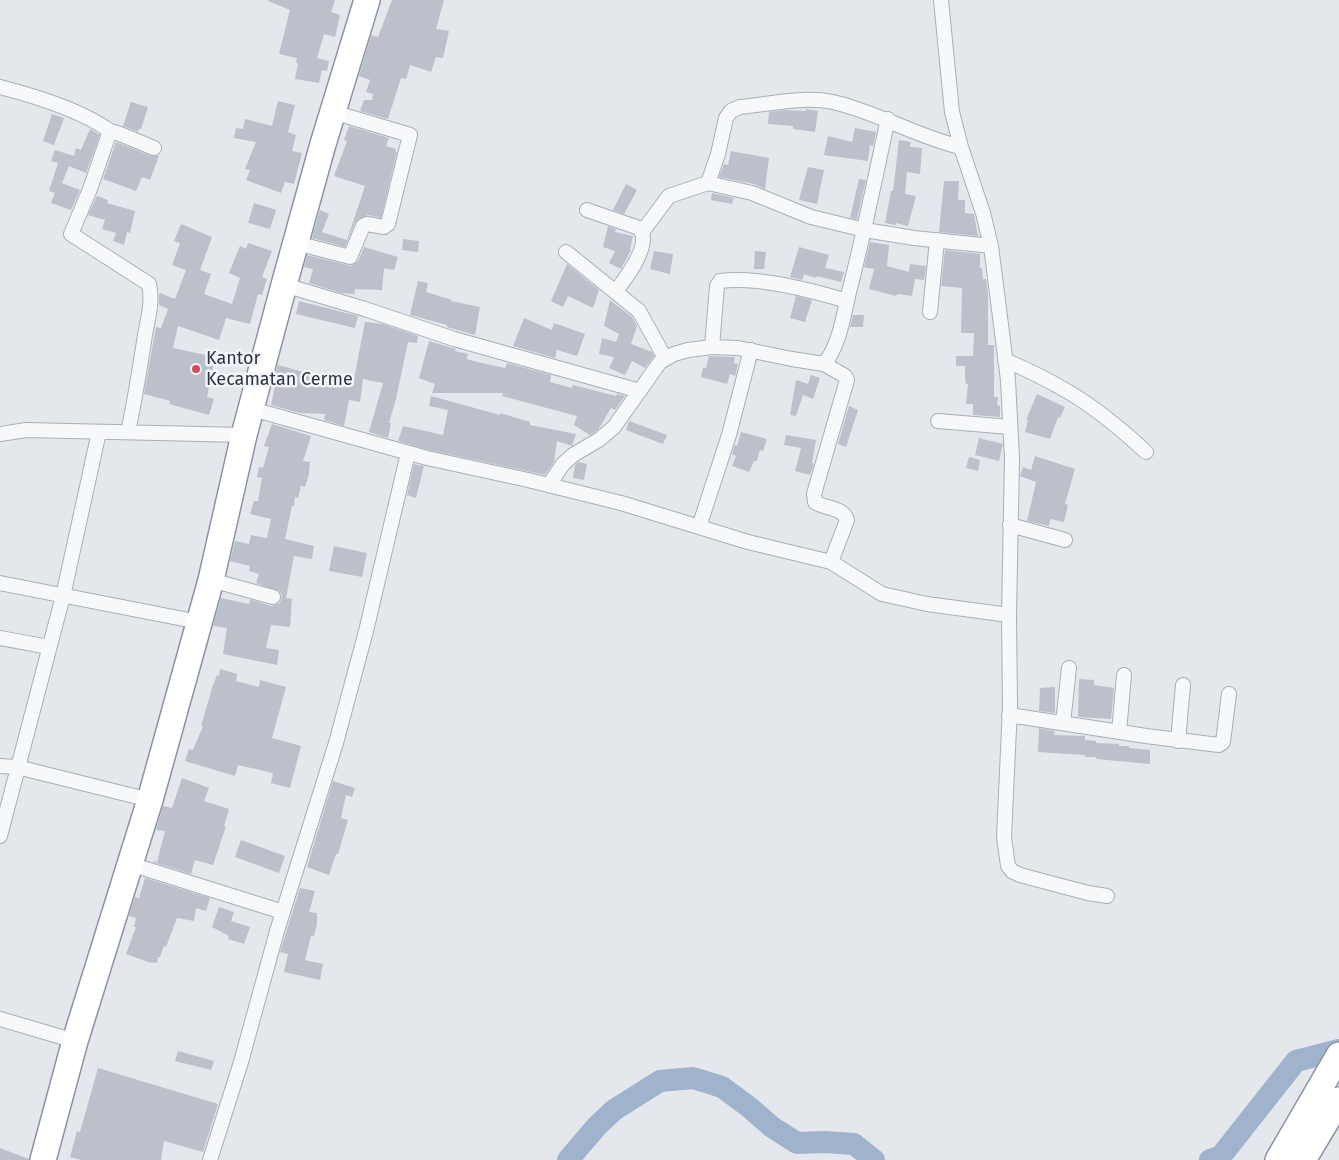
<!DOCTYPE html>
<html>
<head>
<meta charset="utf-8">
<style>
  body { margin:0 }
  canvas { display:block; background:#e4e7ec }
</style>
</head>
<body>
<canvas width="1339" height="1160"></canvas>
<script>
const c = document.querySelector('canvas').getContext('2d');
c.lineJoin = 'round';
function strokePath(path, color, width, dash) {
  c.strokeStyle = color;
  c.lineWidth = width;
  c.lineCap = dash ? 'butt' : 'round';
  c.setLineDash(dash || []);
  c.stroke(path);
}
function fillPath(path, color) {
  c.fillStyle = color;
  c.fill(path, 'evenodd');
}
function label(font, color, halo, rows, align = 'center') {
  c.font = font + ' "Fira Sans",sans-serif';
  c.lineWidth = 5;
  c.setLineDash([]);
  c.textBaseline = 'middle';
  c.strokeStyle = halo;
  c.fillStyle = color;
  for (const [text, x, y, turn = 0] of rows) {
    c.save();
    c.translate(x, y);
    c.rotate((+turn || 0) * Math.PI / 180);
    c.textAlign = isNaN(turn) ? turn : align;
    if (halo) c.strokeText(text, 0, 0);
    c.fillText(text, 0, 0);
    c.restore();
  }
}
strokePath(new Path2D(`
  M568,1160L597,1126L614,1110L660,1081L693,1078L722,1087L749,1107L772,1127L797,1143L825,1142L854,1144L874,1160
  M1210,1160L1221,1156L1296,1061L1339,1050`), '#9fb4cc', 22);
fillPath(new Path2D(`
  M268,0H335L331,12L340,15L335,37L324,34L317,58L329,61L327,71L322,70L319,83L295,79L298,63H296L297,58L279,54L290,10L268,1Z
  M392,0H444L436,29L449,31L443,58L436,57L431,72L410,65L406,79L401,78L388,119L360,111L364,100H372L373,94L366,92L370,80L359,76L371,35L378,37Z
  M278,101L295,105L288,132L296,135L292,151L302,153L294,184L285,182L281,193L246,180L250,170L245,169L256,142L234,138L236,128L243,129L245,119L272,126Z
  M131,102L148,107L141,129H139L138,132L123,126Z
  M806,109L818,111L815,132L793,129V126L768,124L769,112L785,110L806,111Z
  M52,114L64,118L54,145L43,141Z
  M349,126L389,138L386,146L396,149L395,151L397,152L381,218L368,215L359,219L355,223L345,247L312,238L320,210L329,214L322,232L347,240L365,186L334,176L347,141L344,140Z
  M855,128L876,132L873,146L870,145L868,161L824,155L828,136L852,142Z
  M90,129L100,135L86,173L69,166L62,183L80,190L71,210L51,203L55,193L49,191L58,163L51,161L55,150L74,156L76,148L81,150Z
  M899,140L911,142L910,147L922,148L920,174L907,172L905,194L916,196L908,226L896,223V225L885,223L891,191H893Z
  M116,142L151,156H159L150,180L142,177L136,191L103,179Z
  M731,151L769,158L765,189L754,184L719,177L724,164L728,165Z
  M808,167L824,170L817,204L799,200Z
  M859,179L866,180L857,219L850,218Z
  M944,181H959L958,200H965V213L974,214L978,236L939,232Z
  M626,184L637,190L624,214L613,210Z
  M712,193L734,198L732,204L711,200Z
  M97,196L108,200L107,203L135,211L130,233L127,232L124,245L113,241L116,233L102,229L105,220L88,215Z
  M254,203L276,210L270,229L248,223Z
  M181,224L212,237L200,270L211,274L204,294L232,304L240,278L229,273L240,246L246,249L248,243L272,251L262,277L267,279L262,295L258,294L250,324L226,318L219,340L178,326L173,348L215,357L207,397L214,399L209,415L169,404L170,401L144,394L156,327L161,328L168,309L159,305V295L160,293L175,299L186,270L172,265L180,243L174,241Z
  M608,226L616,229L615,232L633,236L630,250H631L621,269L609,263L615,251L603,247Z
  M403,239L419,241L418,252L402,250Z
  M870,242L889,245L887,266L909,272L910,264L926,266L924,280L915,279L912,296L897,294L896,296L869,289L874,269L864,267Z
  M364,247L398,257L394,270L384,268L382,290L355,289L354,294L341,293L309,283L313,269L304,267L307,255L351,266L358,261Z
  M799,247L829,255L825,268L844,272L841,282L817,276L816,278L804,274L802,280L790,277Z
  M945,250L980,254V268H982L983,279H986L988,293V345H994V397H998L997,405L1000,406V417L973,415V404H966L968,384H966L965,376V366H956V356H973L974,333H961L962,288L941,286Z
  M654,251L673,254L670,274L650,269Z
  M755,251L766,252L764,269H754Z
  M567,264L599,290L593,308L568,296L563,307L551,301Z
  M418,281L428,283L426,292L452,300L451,301L480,307L475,335L447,327V325L410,315Z
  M796,296L812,300L805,322L790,318Z
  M610,300L632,317L637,326L631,344L652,352L654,356L645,368L632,361L625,375L609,368L614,357L599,354L602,338L616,342L619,334L604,326Z
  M299,301L358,316L355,328L296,314Z
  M853,315H864L863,327H850Z
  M524,318L552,330L554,323L585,334L577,356L557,350L555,358L513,346Z
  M365,322L383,324L418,336L417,343L408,342L396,399L389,423H391L388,438L369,432L383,383L363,379L360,402L349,400L344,426L324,420L325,414L300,413L271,405L276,381L273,380L278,365L314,375V377L342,384V382L353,384Z
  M429,341L456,349L455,351L468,354L466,359L477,362L505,368L507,363L551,375L550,382L572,388L573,385L616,396L617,394L625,396L615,410L611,408L598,430L590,435L574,425L577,416L502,396L503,393H432L435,384L419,378Z
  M709,356L735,357L734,363L738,364L735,376L730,374L727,384L701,377L703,368H706Z
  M811,375L820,378L813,399L803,395L796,416L790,415L796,380L808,384Z
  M1037,394L1065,407L1060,418L1058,417L1050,439L1025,432L1028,420H1026Z
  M431,396L500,415V413L530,422V425L576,434L572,446L557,441L554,462L545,475L429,450L398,441L403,426L443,435L448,410L429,406Z
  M849,406L858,410L846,447L838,444Z
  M629,421L667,435L663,444L626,430Z
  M272,424L311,436L303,461L310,462L309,474L305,487L301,486L298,498L295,497L294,506H292L285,539L314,546L312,559L294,556L286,598L292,599L290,627L271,625L266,648L279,650L277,665L223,654L227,628L213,626L221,598L249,604L250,600H252L271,606L279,604L281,600L282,595L279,591L256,583L259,574L249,571L250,566L230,561L235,541L249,544L251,535L267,538L271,519L250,514L254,501H258L262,478L257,477L259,467L263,468L269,447L264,446Z
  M741,432L767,439L763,451L760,450L757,461H754L749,472L732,466L736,456L732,454L735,445L737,446Z
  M786,435L816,440L812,463L814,464L810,475L795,471L801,448L784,445Z
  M979,438L1003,444L999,461L975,455Z
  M1035,456L1075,469L1065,504L1068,505L1064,522L1050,519L1049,526L1027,521L1036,482L1020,476L1023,467L1031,470Z
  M969,457L980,460L978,471L966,468Z
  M578,462L587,464L584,480L573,478L575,465Z
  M414,464L424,466L416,498L407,495Z
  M334,546L367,553L362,577L329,571Z
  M220,669L237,674L236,681L259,687L260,680L286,687L272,738L301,746L290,788L271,783L273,773L238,765L235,776L185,761L189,749L193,750L203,726H201L212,688L217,675L219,676Z
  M1079,679L1094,680V685L1114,688L1111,719L1078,717Z
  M1055,687V713L1039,711L1040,688Z
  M1039,728L1055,731L1054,735L1085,736V740L1096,741V743L1119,744V746H1129V748L1150,750V764L1096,759V757H1085V755L1038,752Z
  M182,778L209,788L204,801L229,809L224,826H226L213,865L195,860L191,874L153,862L154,861L157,862L165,831L156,830L163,806L172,808Z
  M333,781L355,788L352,797L346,795L341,818L348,820L338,854H336L329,875L307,867Z
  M241,840L285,856L279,873L235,857Z
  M145,878L210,898L206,911L196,908L194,921L177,918L166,947L164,946L160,957H158L157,963L148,962L126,954L136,927H134L136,918L129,916L135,897L139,898Z
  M300,888L315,891L309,912L317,913V924L314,936H311L305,960L323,964L320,980L284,972L288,954L280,952Z
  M219,907L234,912L231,921L250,927L244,944L228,939L229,936L212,927Z
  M178,1051L214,1061L211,1070L175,1061Z
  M98,1068L218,1104L203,1152L164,1141L161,1160H81L70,1157L77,1131L80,1132Z
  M0,1148L29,1159V1160H0Z`), '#bbc0ca');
const street = new Path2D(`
  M941,0L952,112L961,147
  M0,87C35,96 81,110 110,131L90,189L71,234L149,284C153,300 148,319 145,335C140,367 135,400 128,432
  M110,131L120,134L154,148
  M708,183L718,154L726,118L731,111L740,107C770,104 803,96 833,102C877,112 917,137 961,147L983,213L991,246L1008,380L1012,458L1009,615L1010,707L1004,837L1008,866L1012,871L1020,875L1088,893L1107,896
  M587,210L639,228C653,243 626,278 616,291
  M642,232L669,196L708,183L752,193L811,217L865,230L914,238L991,246
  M296,243L350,257L363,226L367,224L384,227L388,224L410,135L333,112
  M566,252L639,311L665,358
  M284,285L365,309L454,339L640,391
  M930,312L937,240
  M712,347L717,286L720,281C758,276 811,290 847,301
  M1005,360C1023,368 1041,376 1058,386C1090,403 1119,427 1146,452
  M824,364L845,376L847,380L814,494L815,502C825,509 843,507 847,520L831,562
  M252,409L427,458L528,480L621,503L748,542L831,562L882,594L927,604L1009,615
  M938,421L1010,427
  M0,434L26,430L244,435
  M549,485L563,464L573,455L600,439L614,427L660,362L674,354L688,350L712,347L738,348L792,359L824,364C839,347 844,314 849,292C864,235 875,177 888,119
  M1010,525L1065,540
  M699,527L729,435L751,350
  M211,580L273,597
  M0,583L199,622
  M0,638L49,647
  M1009,715L1146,736L1219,745L1223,742L1229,694
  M1063,723L1069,668
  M1119,732L1124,675
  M1178,741L1183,685
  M0,766L17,767L150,800
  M0,836L63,596L99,432
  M130,864L283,912
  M0,1019L75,1041
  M210,1160L241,1062L277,931L336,743L366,631L408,453`);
const highway = new Path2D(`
  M43,1160L75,1041L150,800L211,580L244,435L284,285L323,144L367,0
  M1278,1160L1339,1055
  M1303,1160L1339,1100`);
strokePath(street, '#a9aeb7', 16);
strokePath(highway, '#8b94a3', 28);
strokePath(street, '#f7f8fa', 14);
strokePath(highway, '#fff', 25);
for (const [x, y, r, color] of [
  [196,369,5,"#d1495b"]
]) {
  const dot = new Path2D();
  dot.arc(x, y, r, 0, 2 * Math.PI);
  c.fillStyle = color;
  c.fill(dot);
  strokePath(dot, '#f4f6f9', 2);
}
label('18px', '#2b3445', '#f4f6f9', [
  ["Kantor",206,359],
  ["Kecamatan Cerme",206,380]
], 'left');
</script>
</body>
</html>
